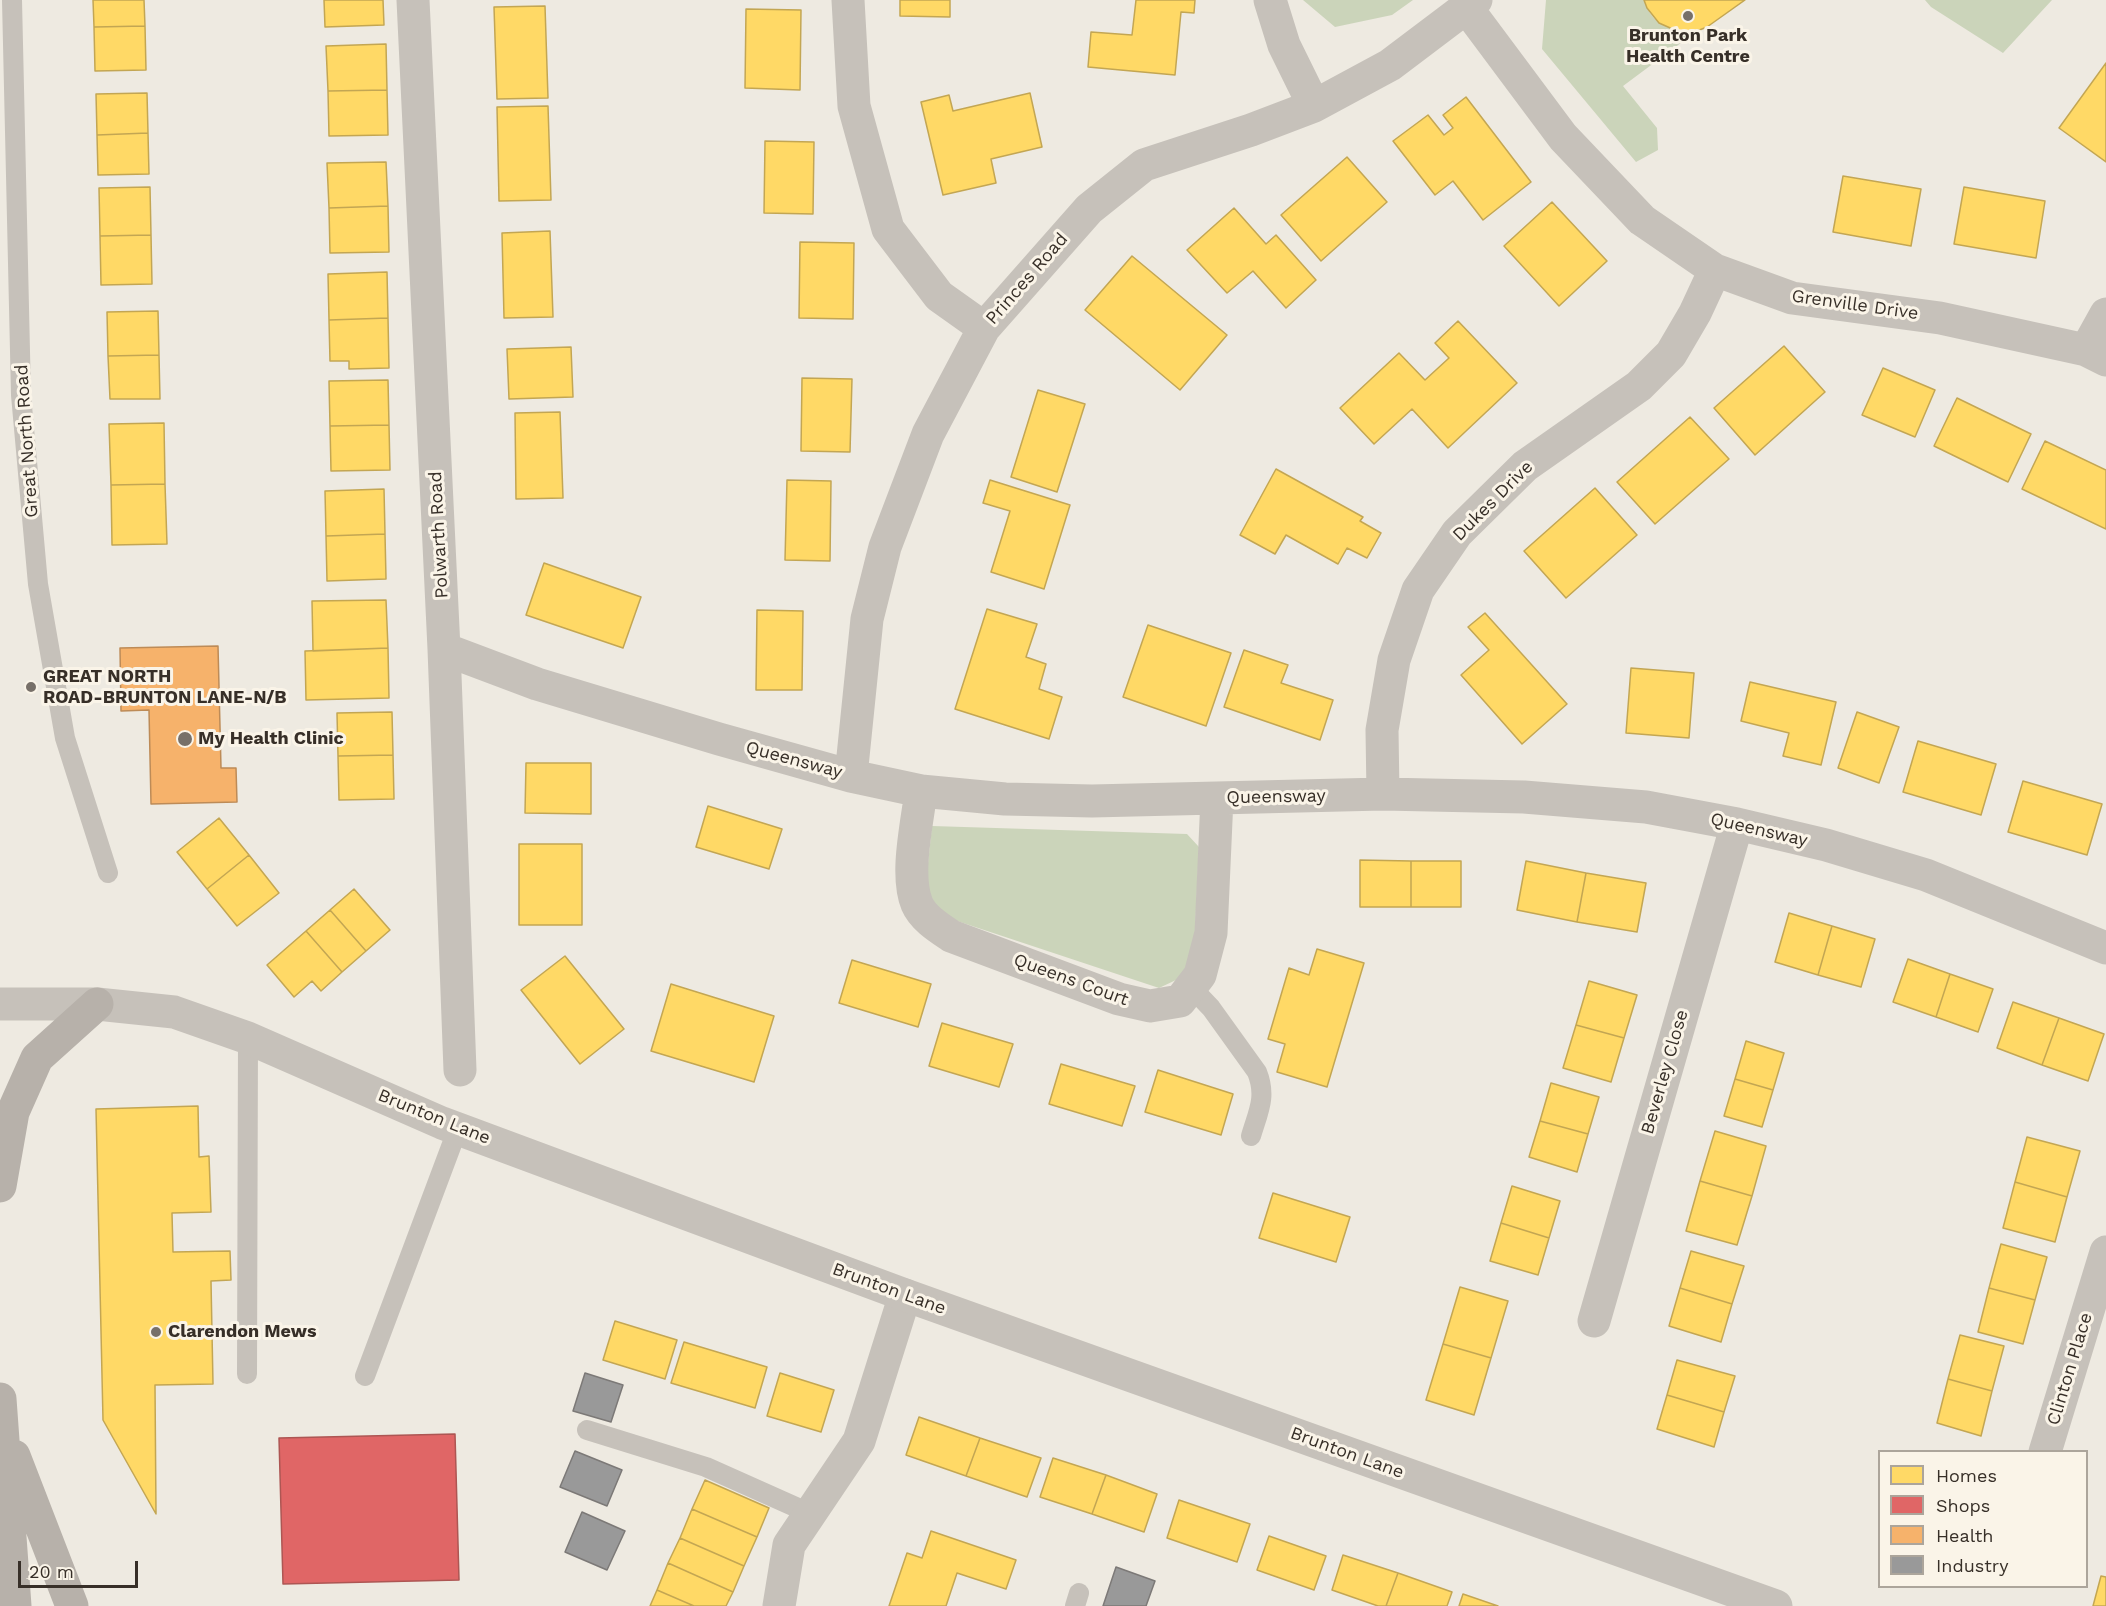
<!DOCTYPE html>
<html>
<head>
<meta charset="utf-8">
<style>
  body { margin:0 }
  #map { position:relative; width:2106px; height:1606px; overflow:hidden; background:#eeeae1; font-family:"Work Sans",sans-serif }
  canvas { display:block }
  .legend { position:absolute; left:1878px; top:1450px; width:210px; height:138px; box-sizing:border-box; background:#faf4e8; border:2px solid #aca59b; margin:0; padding:8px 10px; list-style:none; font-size:18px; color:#372f28 }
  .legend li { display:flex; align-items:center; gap:12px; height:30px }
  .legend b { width:30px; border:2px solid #aca59b }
  .scale { position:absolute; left:18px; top:1561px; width:120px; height:27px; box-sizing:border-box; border:3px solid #372f28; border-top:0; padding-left:8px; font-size:18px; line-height:21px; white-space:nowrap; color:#372f28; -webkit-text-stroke:4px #faf4e8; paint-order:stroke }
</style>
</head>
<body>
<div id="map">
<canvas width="2106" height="1606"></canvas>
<ul class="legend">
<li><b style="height:16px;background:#ffd966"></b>Homes</li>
<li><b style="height:16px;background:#e06666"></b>Shops</li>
<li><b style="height:16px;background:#f6b26b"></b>Health</li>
<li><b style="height:16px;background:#999"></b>Industry</li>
</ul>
<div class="scale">20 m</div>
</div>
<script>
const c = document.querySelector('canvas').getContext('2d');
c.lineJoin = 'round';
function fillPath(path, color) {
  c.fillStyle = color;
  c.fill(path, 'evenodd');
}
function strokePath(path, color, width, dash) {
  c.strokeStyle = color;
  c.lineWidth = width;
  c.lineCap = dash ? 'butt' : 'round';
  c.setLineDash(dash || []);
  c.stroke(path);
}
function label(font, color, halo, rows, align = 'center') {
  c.font = font + ' "Work Sans",sans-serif';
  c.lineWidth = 6;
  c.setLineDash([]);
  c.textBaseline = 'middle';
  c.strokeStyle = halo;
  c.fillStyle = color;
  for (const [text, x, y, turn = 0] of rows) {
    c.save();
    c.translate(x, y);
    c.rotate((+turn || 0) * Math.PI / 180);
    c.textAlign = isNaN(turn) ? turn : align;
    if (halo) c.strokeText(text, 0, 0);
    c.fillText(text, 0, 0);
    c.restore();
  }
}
fillPath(new Path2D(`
  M1303,0H1413L1392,15L1335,27Z
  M1546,0H1644C1652,26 1672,31 1697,31L1623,86L1657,128L1658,150L1636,162L1542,49Z
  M1925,0H2052L2003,53L1931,7Z
  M932,826L1187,834L1199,847L1193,972L1159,988L951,919L924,900Z`), '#cbd4ba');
const homes = new Path2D(`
  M93,0H144L145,26L94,27Z
  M324,0H383L384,25L325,27Z
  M900,0H950V17L900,16Z
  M1136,0H1195L1194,13L1181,12L1175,75L1088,67L1091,32L1132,35Z
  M1644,0H1745L1707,27L1697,31H1677L1659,23L1647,8Z
  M545,6L548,98L497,99L494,7Z
  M746,9L801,10L800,90L745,88Z
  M145,26L146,70L95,71L94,27Z
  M386,44L387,90L328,91L326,46Z
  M2106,63V162L2059,128Z
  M387,90L388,135L329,136L328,91Z
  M147,93L148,133L97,135L96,94Z
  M1030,93L1042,147L991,159L996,183L943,195L921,102L949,95L953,111Z
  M1466,97L1531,182L1483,220L1453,181L1435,195L1393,141L1428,115L1444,135L1453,128L1443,115Z
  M548,106L551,200L499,201L497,107Z
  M148,133L149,174L98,175L97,135Z
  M765,141L814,142L813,214L764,213Z
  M1347,157L1387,202L1321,261L1281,215Z
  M386,162L388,206L329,208L327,163Z
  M1843,176L1921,189L1911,246L1833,232Z
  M150,187L151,235L100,236L99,188Z
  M1964,187L2045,201L2036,258L1954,244Z
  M1552,202L1607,261L1559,306L1504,246Z
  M388,206L389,252L330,253L329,208Z
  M1234,208L1266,244L1276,235L1316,280L1286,308L1253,271L1227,293L1187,250Z
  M550,231L553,317L504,318L502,233Z
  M151,235L152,284L101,285L100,236Z
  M800,242L854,243L853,319L799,318Z
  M1132,256L1227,335L1180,390L1085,310Z
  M387,272L388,318L329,320L328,274Z
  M158,311L159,355L108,356L107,312Z
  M388,318L389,368L349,369V361H330L329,320Z
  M1458,321L1517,383L1448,448L1412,409L1374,444L1340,408L1399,353L1425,380L1449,358L1435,343Z
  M1784,346L1825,392L1755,455L1714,408Z
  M571,347L573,397L509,399L507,349Z
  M159,355L160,399H110L108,356Z
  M1883,368L1935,390L1915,437L1862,415Z
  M802,378L852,379L850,452L801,451Z
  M388,380L389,425L330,426L329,381Z
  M1038,390L1085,404L1057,492L1011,477Z
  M1957,398L2031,434L2008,482L1934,446Z
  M560,412L563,498L516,499L515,413Z
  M1690,417L1729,459L1655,524L1617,482Z
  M164,423L165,484L111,485L109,424Z
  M389,425L390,470L331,471L330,426Z
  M2045,441L2106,470V529L2022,489Z
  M1276,469L1363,517L1360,521L1381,533L1367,558L1347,548L1338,564L1286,535L1275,554L1240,535Z
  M787,480L831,481L830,561L785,560Z
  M990,480L1070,505L1044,589L991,572L1010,511L983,503Z
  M165,484L167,544L112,545L111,485Z
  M1595,488L1637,535L1566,598L1524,551Z
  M384,489L385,534L326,536L325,491Z
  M385,534L386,579L327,581L326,536Z
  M544,563L641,597L623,648L526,615Z
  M386,600L388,648L313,651L312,601Z
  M987,609L1037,624L1026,657L1046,664L1039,689L1062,697L1049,739L955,709Z
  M757,610L803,611L802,690H756Z
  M1485,613L1567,704L1522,744L1461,675L1489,650L1468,627Z
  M1148,625L1231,653L1206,726L1123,697Z
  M388,648L389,698L306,700L305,651Z
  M1244,650L1288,665L1281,683L1333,700L1320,740L1224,707Z
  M1631,668L1694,673L1689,738L1626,733Z
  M1750,682L1836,702L1821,765L1783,756L1789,733L1741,721Z
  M392,712L393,755L338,756L337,713Z
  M1857,712L1899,727L1879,783L1838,768Z
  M1918,741L1996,764L1981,815L1903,792Z
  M393,755L394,799L339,800L338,756Z
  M526,763H591V814L525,813Z
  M2023,781L2102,804L2087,855L2008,832Z
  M708,806L782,829L769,869L696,847Z
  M219,818L249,855L207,889L177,852Z
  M519,844H582V925H519Z
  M249,855L279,893L237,926L207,889Z
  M1360,860L1411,861V907H1360Z
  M1411,861H1461V907H1411Z
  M1526,861L1586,873L1577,922L1517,910Z
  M1586,873L1646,883L1637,932L1577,922Z
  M354,889L390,930L366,951L330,910Z
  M330,910L366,951L342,972L306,931Z
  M1789,913L1832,926L1818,975L1775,962Z
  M1832,926L1875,939L1861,987L1818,975Z
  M306,931L342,972L321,991L312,981L294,997L267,965Z
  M1317,949L1364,963L1327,1087L1277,1072L1285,1044L1268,1039L1289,968L1309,975Z
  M565,956L624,1029L580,1064L521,990Z
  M1908,959L1950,974L1936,1017L1893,1002Z
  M852,960L931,984L918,1027L839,1003Z
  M1950,974L1993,989L1978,1032L1936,1017Z
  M1589,981L1637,995L1624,1038L1576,1025Z
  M671,984L774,1016L754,1082L651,1051Z
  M2013,1002L2059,1018L2042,1065L1997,1048Z
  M2059,1018L2104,1034L2088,1081L2042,1065Z
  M942,1023L1013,1044L999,1087L929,1066Z
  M1576,1025L1624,1038L1611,1082L1563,1068Z
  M1746,1041L1784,1053L1773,1090L1735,1079Z
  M1061,1064L1135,1086L1122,1126L1049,1104Z
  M1158,1070L1233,1094L1221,1135L1145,1112Z
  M1735,1079L1773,1090L1762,1127L1724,1116Z
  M1551,1083L1599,1097L1588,1134L1540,1121Z
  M198,1106L199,1157L209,1156L211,1212L172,1213L173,1252L230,1251L231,1280L211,1281L213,1384L155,1385L156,1514L103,1420L96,1109Z
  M1540,1121L1588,1134L1577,1172L1529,1157Z
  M1715,1131L1766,1146L1752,1196L1700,1181Z
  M2027,1137L2080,1151L2067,1197L2015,1182Z
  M1700,1181L1752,1196L1737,1245L1686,1231Z
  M2015,1182L2067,1197L2055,1242L2003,1228Z
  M1512,1186L1560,1201L1549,1238L1501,1223Z
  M1273,1193L1350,1217L1336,1262L1259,1238Z
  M1501,1223L1549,1238L1538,1275L1490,1261Z
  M2001,1244L2047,1257L2035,1300L1989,1288Z
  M1691,1251L1744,1266L1732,1304L1680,1288Z
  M1460,1287L1508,1301L1491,1358L1443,1344Z
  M1680,1288L1732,1304L1721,1342L1669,1326Z
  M1989,1288L2035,1300L2023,1344L1978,1332Z
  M615,1321L677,1340L665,1379L603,1360Z
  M1960,1335L2004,1346L1992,1391L1948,1379Z
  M684,1342L767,1367L755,1408L671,1383Z
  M1443,1344L1491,1358L1474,1415L1426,1400Z
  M1677,1360L1735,1376L1724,1412L1667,1395Z
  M780,1373L834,1390L821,1432L767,1416Z
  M1948,1379L1992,1391L1981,1436L1937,1423Z
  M1667,1395L1724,1412L1714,1447L1657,1429Z
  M919,1417L980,1438L966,1476L906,1455Z
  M980,1438L1041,1458L1027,1497L966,1476Z
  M1053,1458L1106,1475L1092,1514L1040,1497Z
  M1106,1475L1157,1494L1144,1532L1092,1514Z
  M705,1480L769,1508L757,1537L692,1509Z
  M1179,1500L1250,1524L1237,1562L1167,1538Z
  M692,1509L757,1537L744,1566L680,1538Z
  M931,1531L1016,1560L1006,1589L957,1573L946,1606H889L907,1553L922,1558Z
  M1269,1536L1326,1556L1314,1590L1257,1570Z
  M680,1538L744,1566L733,1592L668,1563Z
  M1343,1555L1398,1573L1386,1606H1378L1332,1590Z
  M668,1563L733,1592L726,1606H694L657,1590Z
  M1398,1573L1452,1592L1447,1606H1386Z
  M2101,1576L2106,1577V1606H2093Z
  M657,1590L694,1606H650Z
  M1463,1594L1498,1606H1459Z`);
fillPath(homes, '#ffd966');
strokePath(homes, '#c3a653', 1.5);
const shops = new Path2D(`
  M455,1434L459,1580L283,1584L279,1438Z`);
fillPath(shops, '#e06666');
strokePath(shops, '#ad5653', 1.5);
const health = new Path2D(`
  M218,646L221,768H236L237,802L151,804L149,710L121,711L120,648Z`);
fillPath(health, '#f6b26b');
strokePath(health, '#bd8b57', 1.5);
const industry = new Path2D(`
  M585,1373L623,1385L611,1422L573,1411Z
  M575,1451L622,1470L607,1506L560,1487Z
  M582,1512L625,1531L607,1570L565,1552Z
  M1116,1567L1155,1581L1146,1606H1103Z`);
fillPath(industry, '#999');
strokePath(industry, '#7c7977', 1.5);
strokePath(new Path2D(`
  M12,0L21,395L38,584L65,738L108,873
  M1191,987L1211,1008L1257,1072C1267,1097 1258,1112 1251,1136
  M247,1374L248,1038
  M365,1376L458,1128
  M587,1430L706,1467L809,1513
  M1075,1606L1079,1593`), '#c6c1ba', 20);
strokePath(new Path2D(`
  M413,0L444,649L460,1070
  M848,0L854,106L888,229L939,296L984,328
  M1270,0L1284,45L1314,106
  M1466,7L1563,137L1642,220L1715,270L1792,298L1940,318L2086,350L2106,360
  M2086,350L2106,314
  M444,649L537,684L719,739L851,776L921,791L1005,799L1092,801L1383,794L1524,797L1646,807L1737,824L1826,845L1926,875L2106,948
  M851,776L867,619L885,547L928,434L984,328L1089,209L1144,165L1251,130L1314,106L1390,65L1476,0
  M921,791C917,824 905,875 917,904C923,918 939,928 951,936L1119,999L1150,1006L1180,1001L1200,975L1211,933L1217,798
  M1383,794L1382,730L1394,660L1418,590L1457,533L1525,466L1639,386L1671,354L1695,313L1715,270
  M1594,1321L1737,824
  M2045,1452L2106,1252
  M779,1606L789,1545L859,1441L905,1295`), '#c6c1ba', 33);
strokePath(new Path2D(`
  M0,1004H97L174,1012L248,1038L442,1123L905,1295L1776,1606`), '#c6c1ba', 33);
strokePath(new Path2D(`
  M0,1186L13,1112L37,1058L97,1004
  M0,1399L15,1606
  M14,1456L72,1606`), '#b7b1aa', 33);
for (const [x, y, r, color] of [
  [1688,16,6,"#777069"],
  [31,687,6,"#777069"],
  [185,739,8,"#777069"],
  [156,1332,6,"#777069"]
]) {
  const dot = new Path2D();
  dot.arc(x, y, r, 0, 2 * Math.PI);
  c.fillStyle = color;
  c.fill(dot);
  strokePath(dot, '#faf4e8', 2);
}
label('bold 18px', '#372f28', '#faf4e8', [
  ["Brunton Park",1688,36,"center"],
  ["Health Centre",1688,57,"center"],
  ["GREAT NORTH",43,677],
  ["ROAD-BRUNTON LANE-N/B",43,698],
  ["My Health Clinic",198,739],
  ["Clarendon Mews",168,1332]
], 'left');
label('18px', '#372f28', '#faf4e8', [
  ["Princes Road",1027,279,-49],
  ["Grenville Drive",1855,305,8],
  ["Great North Road",27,441,-94],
  ["Dukes Drive",1493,501,-45],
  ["Polwarth Road",439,535,-93],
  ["Queensway",794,760,15],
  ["Queensway",1276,797,-1],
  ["Queensway",1759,830,13],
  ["Queens Court",1071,980,20],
  ["Beverley Close",1665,1072,-74],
  ["Brunton Lane",434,1117,22],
  ["Brunton Lane",889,1289,20],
  ["Clinton Place",2070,1369,-73],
  ["Brunton Lane",1347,1453,20]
]);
</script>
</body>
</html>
